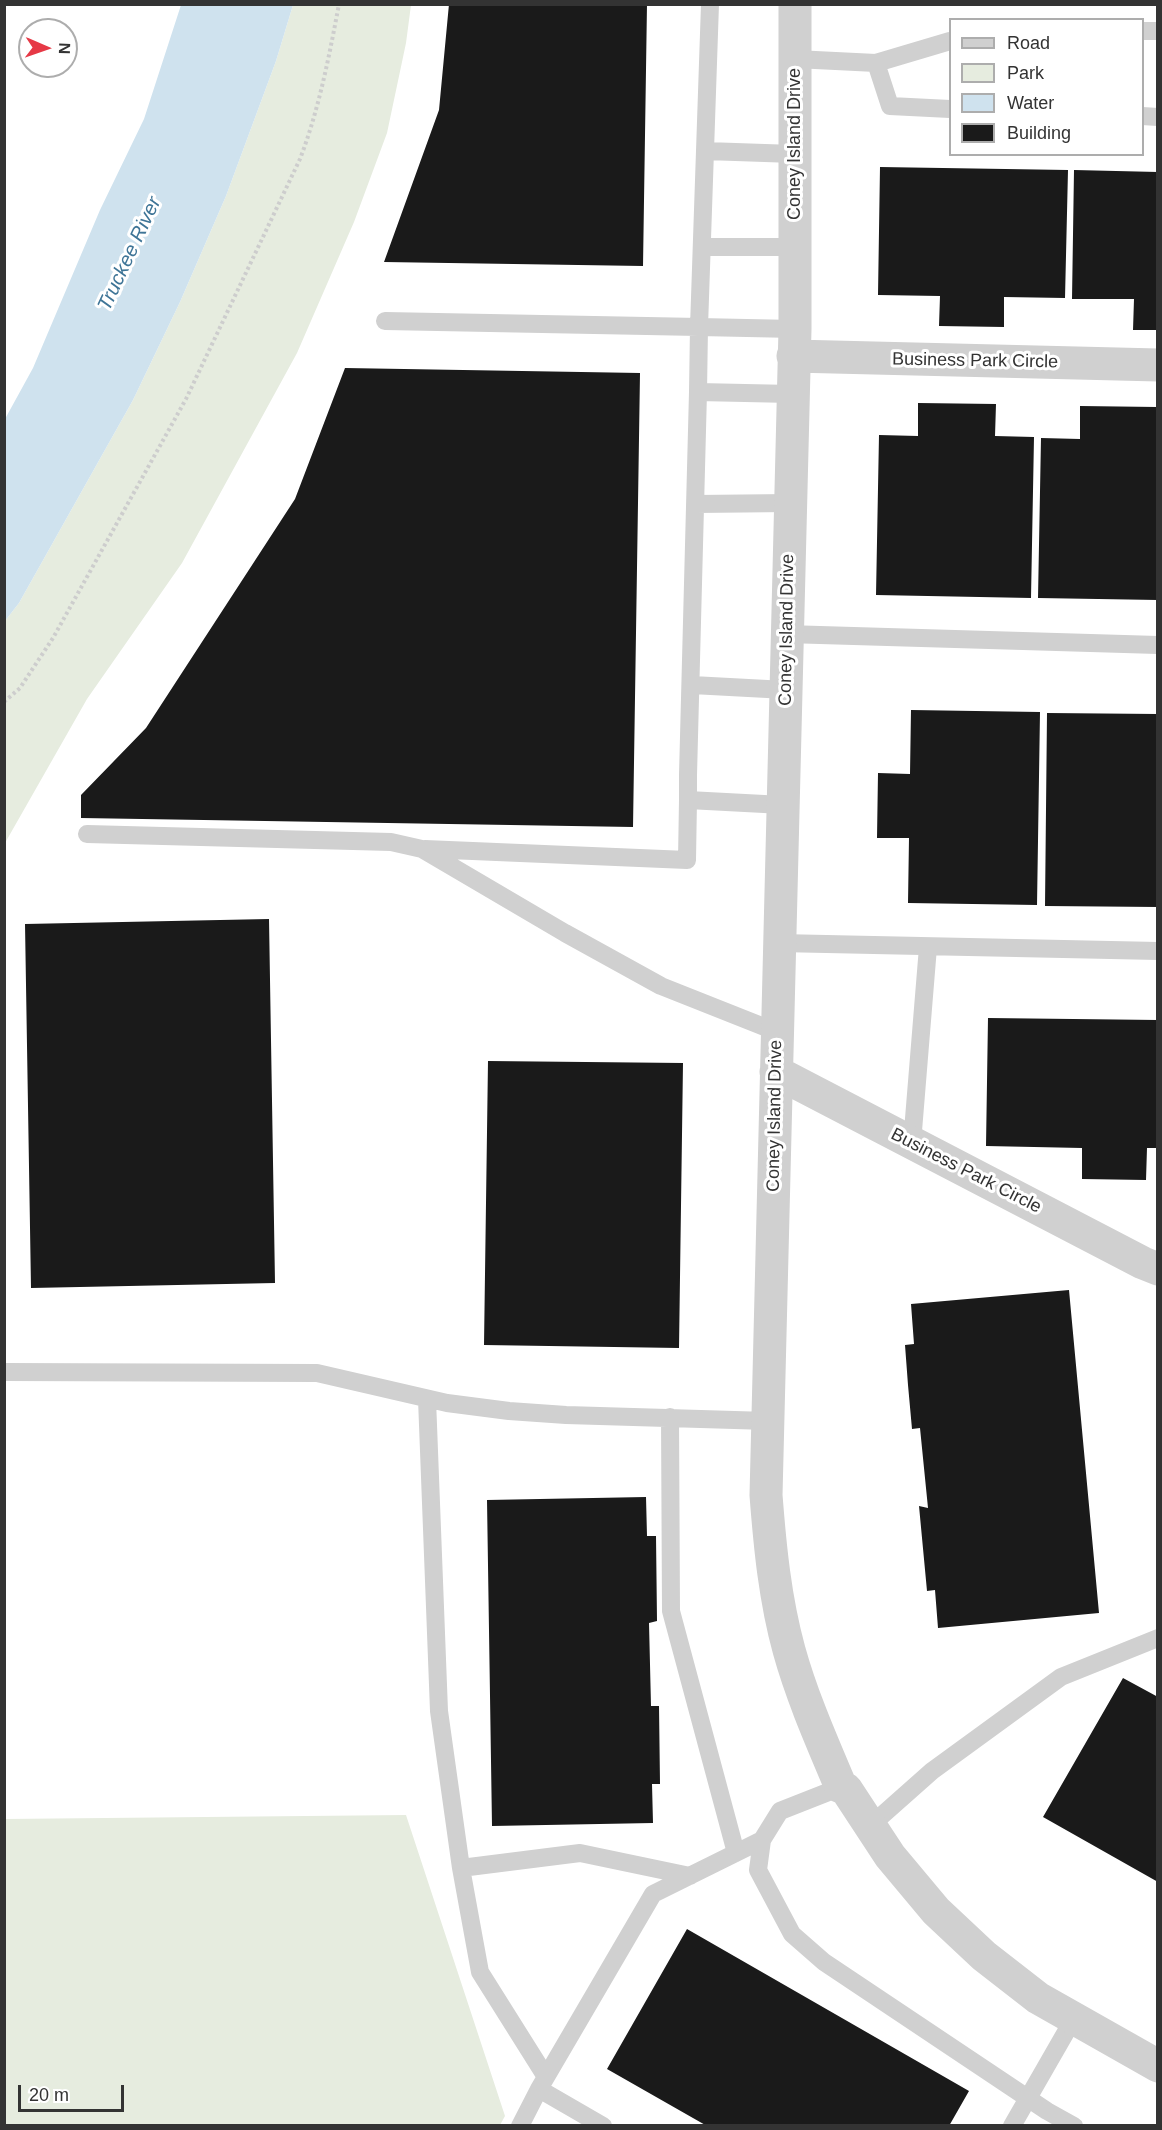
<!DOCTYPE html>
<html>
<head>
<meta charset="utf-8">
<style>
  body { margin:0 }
  #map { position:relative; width:1162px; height:2130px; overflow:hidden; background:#fff; font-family:Helvetica,sans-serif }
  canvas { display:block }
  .frame { position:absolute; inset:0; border:6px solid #333; pointer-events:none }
  .legend { position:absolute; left:949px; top:18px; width:195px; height:138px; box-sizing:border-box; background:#fff; border:2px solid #adadad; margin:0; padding:8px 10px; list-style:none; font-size:18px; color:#333 }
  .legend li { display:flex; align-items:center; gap:12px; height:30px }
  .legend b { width:30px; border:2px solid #adadad }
  .north { position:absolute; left:18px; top:18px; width:60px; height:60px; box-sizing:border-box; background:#fff; border:2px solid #adadad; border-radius:50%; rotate:92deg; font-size:16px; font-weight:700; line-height:24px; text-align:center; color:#333 }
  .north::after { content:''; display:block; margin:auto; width:21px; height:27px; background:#e63946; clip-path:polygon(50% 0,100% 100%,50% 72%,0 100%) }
  .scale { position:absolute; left:18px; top:2085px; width:106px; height:27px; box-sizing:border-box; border:3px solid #333; border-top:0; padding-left:8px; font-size:18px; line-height:21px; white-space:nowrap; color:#333; -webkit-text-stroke:4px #fff; paint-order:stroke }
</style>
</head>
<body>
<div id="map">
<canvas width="1162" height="2130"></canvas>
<div class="frame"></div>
<ul class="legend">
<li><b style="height:8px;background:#d0d0d0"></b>Road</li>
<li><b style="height:16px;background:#e6ecdf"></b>Park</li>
<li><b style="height:16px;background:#cfe2ee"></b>Water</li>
<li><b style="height:16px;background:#1a1a1a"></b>Building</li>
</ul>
<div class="north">N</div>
<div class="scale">20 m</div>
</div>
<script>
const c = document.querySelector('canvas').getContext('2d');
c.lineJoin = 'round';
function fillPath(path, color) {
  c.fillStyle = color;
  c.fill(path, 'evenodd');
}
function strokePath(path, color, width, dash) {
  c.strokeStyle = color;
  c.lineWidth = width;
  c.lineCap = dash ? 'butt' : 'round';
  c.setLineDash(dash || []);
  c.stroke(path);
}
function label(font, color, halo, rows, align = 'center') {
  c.font = font + ' Helvetica,sans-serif';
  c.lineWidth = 6;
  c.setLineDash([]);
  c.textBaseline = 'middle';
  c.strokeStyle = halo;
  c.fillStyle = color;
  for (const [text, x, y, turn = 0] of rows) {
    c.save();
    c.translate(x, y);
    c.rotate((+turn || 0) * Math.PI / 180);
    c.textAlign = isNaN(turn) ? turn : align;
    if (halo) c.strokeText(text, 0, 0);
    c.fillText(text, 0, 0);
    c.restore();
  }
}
fillPath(new Path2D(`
  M293,5H411L406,43L387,133L354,222L297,353L182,563L87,699L5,843V621L19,603L133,400L180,302L226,196L276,61Z
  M406,1815L505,2116L500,2125H5V1819Z`), '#e6ecdf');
fillPath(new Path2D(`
  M181,5H293L276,61L226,196L180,302L133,400L19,603L5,621V419L33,368L100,210L144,119Z`), '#cfe2ee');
fillPath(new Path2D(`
  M449,4H647L643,266L384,262L439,110Z
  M880,167L1068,170L1065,298L1004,297V327L939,326L940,296L878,295Z
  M1074,170L1158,172V330H1133L1134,299H1072Z
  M345,368L640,373L633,827L81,818V795L146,728L295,499Z
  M918,403L996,404L995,436L1034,437L1031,598L876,595L879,435L918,436Z
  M1080,406L1157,407L1158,600L1038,598L1041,438L1080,439Z
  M911,710L1040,712L1037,905L908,903L909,838H877L878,773L910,774Z
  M1047,713L1158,714V907L1045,906Z
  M269,919L275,1283L31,1288L25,924Z
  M988,1018L1158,1020V1148H1147L1146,1180L1082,1179V1148L986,1146Z
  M488,1061L683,1063L679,1348L484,1345Z
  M1069,1290L1099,1613L938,1628L935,1590L927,1591L919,1506L928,1508L920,1428L912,1429L908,1385L905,1345L914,1344L911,1304Z
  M646,1497L647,1536H656L657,1621L649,1623L651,1706H659L660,1784H652L653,1823L492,1826L487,1500Z
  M1123,1678L1158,1697V1882L1043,1817Z
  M687,1929L969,2091L949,2126H707L607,2069Z`), '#1a1a1a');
strokePath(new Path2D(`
  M4,702L20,688L53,638L186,399L300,159C319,109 329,57 339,4`), '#cdcdcd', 4, [3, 3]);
strokePath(new Path2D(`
  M710,4L699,327L795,329
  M1142,31H1158
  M795,59L876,63L950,41
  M876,63L890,106L950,109
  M1142,116L1158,117
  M706,151L794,154
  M702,247H795
  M385,321L699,327L698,392
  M696,504L790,503
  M786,634L1158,645
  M692,685L786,690
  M783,805L688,800V775L698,392L792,394
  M87,834L391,842L422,849L565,933L661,986L777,1032
  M425,849L687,860L688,800
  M779,943L1158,951
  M912,1143L928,947
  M4,1372L317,1373L447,1403L509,1411L566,1415L768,1421
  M427,1399L439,1711L461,1868
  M670,1417L671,1611L736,1853
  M841,1787L780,1811L762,1840L758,1870L792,1934L824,1962L1047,2111L1074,2126
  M870,1826L932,1771L1061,1677L1158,1638
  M546,2077L480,1972L461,1868L580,1853L690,1876
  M520,2126L539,2089
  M603,2126L539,2089L653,1894L762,1840
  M1012,2126L1074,2018`), '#d0d0d0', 18);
strokePath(new Path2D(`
  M795,4V329L766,1495C770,1547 775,1599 789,1650C802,1697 822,1742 841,1787L846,1789L890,1856L936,1911L984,1956L1038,1998L1158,2066
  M793,356L1158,365
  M776,1072L1143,1263L1158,1269`), '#d0d0d0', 33);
label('18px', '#333', '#fff', [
  ["Coney Island Drive",795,144,-90],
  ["Business Park Circle",975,361,1],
  ["Coney Island Drive",787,630,-89],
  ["Coney Island Drive",775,1116,-89],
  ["Business Park Circle",966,1171,27]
]);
label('italic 20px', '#3f7597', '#fff', [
  ["Truckee River",130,254,-65]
]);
</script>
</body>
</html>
